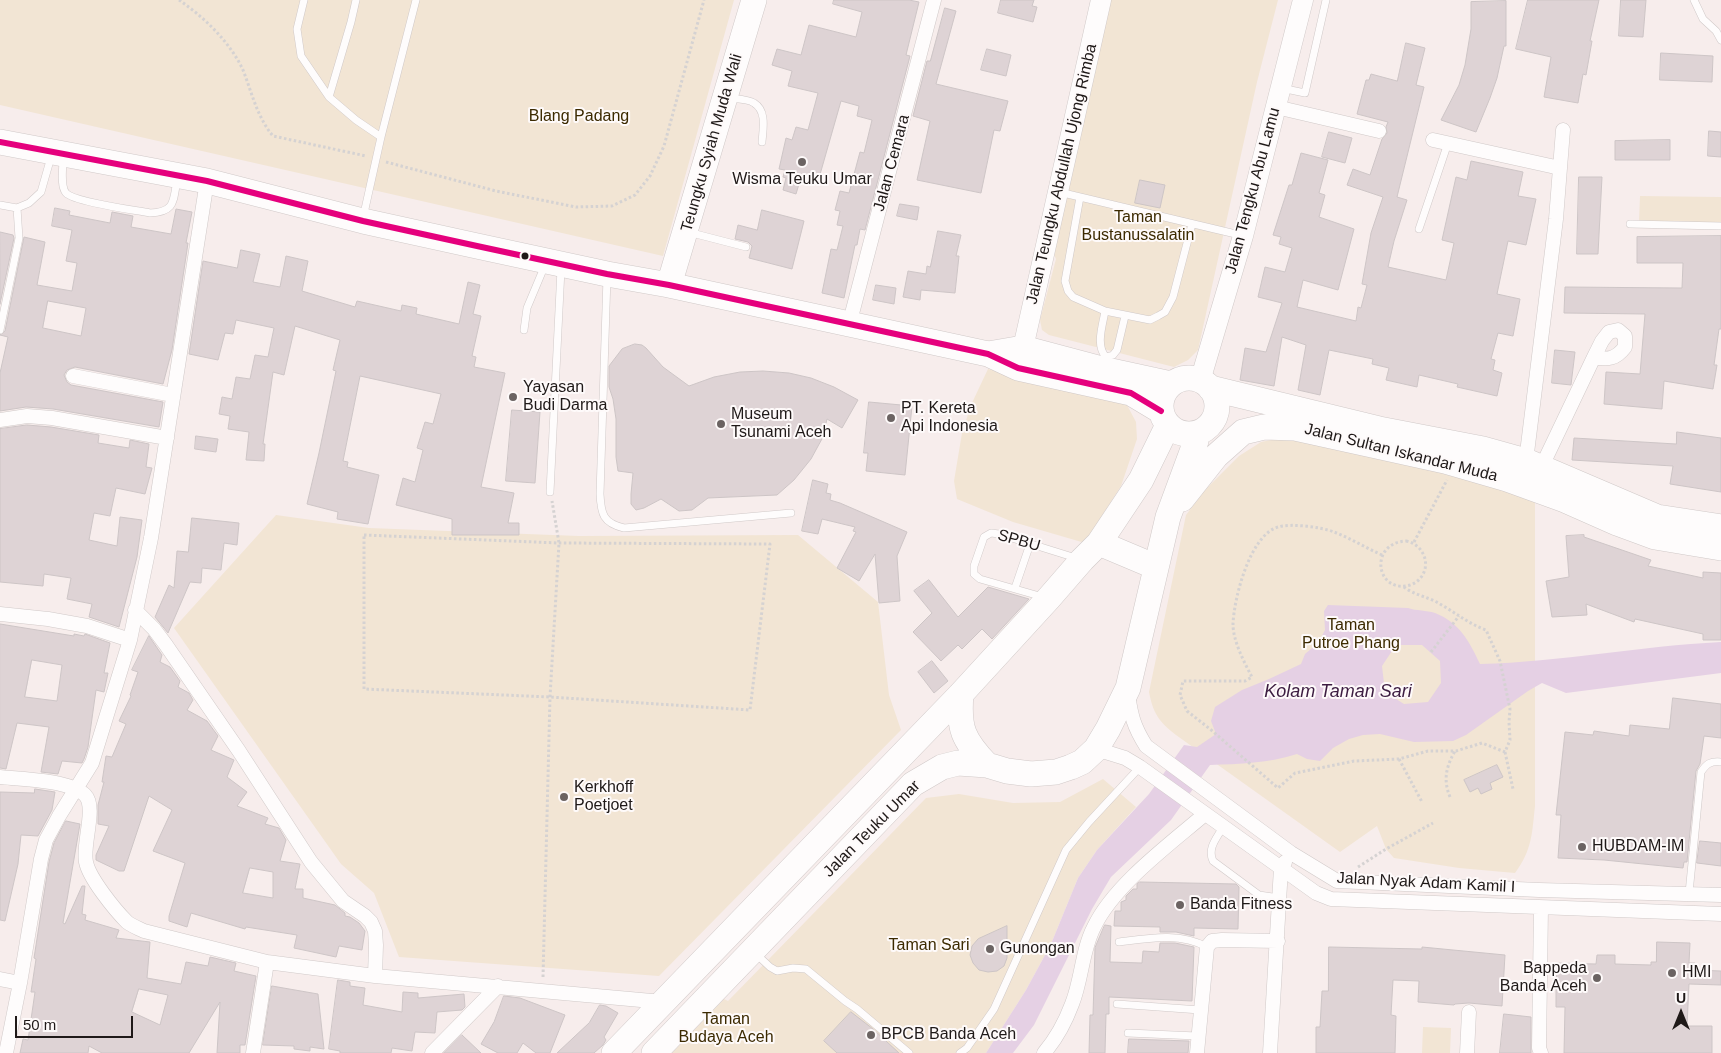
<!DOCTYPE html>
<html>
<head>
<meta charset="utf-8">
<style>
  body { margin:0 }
  #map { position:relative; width:1721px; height:1053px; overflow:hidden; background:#f7edec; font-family:Helvetica,sans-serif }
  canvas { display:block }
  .north { position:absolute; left:1656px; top:988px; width:50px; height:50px; -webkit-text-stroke:4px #fefafa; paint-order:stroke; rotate:0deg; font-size:14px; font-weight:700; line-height:20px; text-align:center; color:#1f1918 }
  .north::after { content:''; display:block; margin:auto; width:18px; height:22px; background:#1f1918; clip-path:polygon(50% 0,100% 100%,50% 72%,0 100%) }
  .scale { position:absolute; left:15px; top:1016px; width:118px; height:22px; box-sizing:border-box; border:2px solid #1f1918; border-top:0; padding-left:6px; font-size:15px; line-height:18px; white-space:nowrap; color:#1f1918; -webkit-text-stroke:4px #fefafa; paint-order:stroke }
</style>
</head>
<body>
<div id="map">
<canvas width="1721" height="1053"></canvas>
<div class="north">U</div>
<div class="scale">50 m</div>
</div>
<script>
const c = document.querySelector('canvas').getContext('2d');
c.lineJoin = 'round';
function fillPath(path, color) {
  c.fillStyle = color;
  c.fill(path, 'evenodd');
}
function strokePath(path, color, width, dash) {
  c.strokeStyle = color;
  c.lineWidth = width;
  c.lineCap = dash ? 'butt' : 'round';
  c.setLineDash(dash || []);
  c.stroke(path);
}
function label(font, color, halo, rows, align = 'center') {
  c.font = font + ' Helvetica,sans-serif';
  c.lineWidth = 4;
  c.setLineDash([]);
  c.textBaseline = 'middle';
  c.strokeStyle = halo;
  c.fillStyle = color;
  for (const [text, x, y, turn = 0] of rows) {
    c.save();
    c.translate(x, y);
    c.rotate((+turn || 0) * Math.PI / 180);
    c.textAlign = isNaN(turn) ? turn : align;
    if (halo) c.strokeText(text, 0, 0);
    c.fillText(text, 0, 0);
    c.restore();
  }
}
fillPath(new Path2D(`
  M0,0H734L663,256L0,105Z
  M1106,0H1278L1257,82L1198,350L1188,360L1174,367L1049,335L1042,330L1040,320L1056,259L1048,242Z
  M1640,196L1721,197V224L1639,222Z
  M988,369L1111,396L1127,405L1136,422L1137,439L1121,486L1085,543L1013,522L957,499L954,481L962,433L971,405Z
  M1296,435L1535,493V806C1532,834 1532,850 1515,873L1459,868L1394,858L1386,849L1377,826L1340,852L1176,735C1159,722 1153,713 1149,692L1186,515L1204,491L1239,456L1261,442Z
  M276,515L369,528L579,536L798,535L878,602L889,695L901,730L659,976L399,957L374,893L341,864L174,628Z
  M1103,779L1136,807L1097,850L1078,878L1051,944L1026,990L986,1053H672L724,999L728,1001L926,798L959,794L1013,803L1060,802Z
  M1423,1027L1451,1028L1450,1053H1422Z`), '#f2e5d4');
fillPath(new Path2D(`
  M1328,605L1408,608C1417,611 1426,610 1435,613C1460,623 1469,641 1480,664C1561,662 1640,646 1721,642V673L1566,693L1542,683L1528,691L1466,735L1453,741L1414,742L1380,734L1363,735L1349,739L1333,748L1320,761L1307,759L1297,754C1269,763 1239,764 1210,765L1171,820L1111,877L1092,909L1034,1025L1013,1053H986L1026,990L1051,944L1078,878L1097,850L1149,794L1184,745L1197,747L1216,734L1211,721L1215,707L1242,690L1269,679L1301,664L1305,654L1318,643L1325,630L1324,611ZM1396,645H1422L1440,661L1441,683L1428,702L1404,704L1385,692L1382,666Z`), '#e5d0e4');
const building = new Path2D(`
  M834,0H909L919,2L906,55L910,56L865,230L860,229L857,245H855L844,298L822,293L831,249L837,250L843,226L837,225L840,211L835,210L840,191L849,193L860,152L864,153L872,120L857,116L859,106L841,101L819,178L802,174L796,194L783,190L786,178L783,177L785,170L779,169L786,138L792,140L796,127L808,130L818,93L788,86L792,71L772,65L777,49L801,55L809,25L856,37L862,12L833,4Z
  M1001,0H1034L1032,6L1037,7L1033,22L998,13Z
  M1528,0H1599L1590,41H1592L1586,75L1583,74L1578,103L1544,97L1551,57L1516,49Z
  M1621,0H1646L1643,37L1619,36Z
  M1506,1V46H1504L1497,78L1490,98L1476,132L1441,120L1459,85L1465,65L1471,29V2Z
  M945,8L956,11L936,84L1008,101L1000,131L994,130L981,193L917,180L930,121L913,116L927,61H930Z
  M1406,43L1425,48L1416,85L1424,87L1397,197L1407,200L1394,241L1388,267L1446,280L1454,243L1442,240L1456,177L1467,180L1471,161L1523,172L1518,196L1536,199L1526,245L1508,241L1497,294L1520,299L1513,336L1498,333L1491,359L1495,360L1493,370L1502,373L1497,396L1457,387L1458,384L1419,375L1417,387L1386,380L1389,368L1372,364L1373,359L1329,350L1320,395L1298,390L1306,345L1282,337L1274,386L1240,380L1245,348L1266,352L1282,303L1258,297L1265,267L1285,272L1292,248L1279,244L1281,237L1273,235L1289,185H1292L1301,153L1328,160L1319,193L1325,195L1319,217L1354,229L1338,290L1303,280L1297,307L1356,321L1358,307L1361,308L1367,285L1362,284L1371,233L1383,197L1347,185L1353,169L1370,175L1382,139L1387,133L1386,127L1388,122L1357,114L1366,80H1369L1371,74L1397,81Z
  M987,49L1011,55L1006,76L981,70Z
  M1661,53L1713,56L1712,82L1660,80Z
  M1709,131L1721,132V157L1708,156Z
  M1329,132L1352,138L1345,163L1322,157Z
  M1670,140V160H1615V141Z
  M1579,177H1602L1598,254H1577Z
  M1140,180L1165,185L1160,208L1135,203Z
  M900,204L919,207L917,220L897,216Z
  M55,208L70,211L69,215L110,223L112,212L133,216L131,227L171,234L176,209L192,212L186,243H188L172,350L163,384L75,367L67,370L64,375L67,382L71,385L163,402L159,427L53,409L26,407L0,411V373L8,337L0,335L5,331L24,237L45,242L37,285L72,291L77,263L66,261L72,230L52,226ZM48,301L86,308L81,336L43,328Z
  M762,210L804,221L792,269L749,258L752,246L748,242L735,239L738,225L757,230Z
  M938,231L961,235L956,256H959L955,293L921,290L920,300L903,297L908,271L926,274L927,266L930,267Z
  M0,232L13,235L14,238L0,304Z
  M1721,236V329H1719L1714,365H1717L1713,389L1664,381L1662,409L1604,404L1606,372L1640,374L1645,314L1564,313L1565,287L1682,288L1683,263H1637V237Z
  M241,250L260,254L253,282L280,287L286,256L308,261L302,291L355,307L357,301L401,311L402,305L417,308L416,314L459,324L468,282L480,285L473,314L481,316L472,356L476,357L474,367L505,373L481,487L514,493L508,523H519V535H452V519L396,505L403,478L415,482L423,450L417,448L425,422L433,424L441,394L360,376L343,461L348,462L347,467L379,475L368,524L337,519L338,512L307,504L319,453L336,371L333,370L340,340L295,326L284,375L273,372L263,444H265L264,461L246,460L249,432L228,429L230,416L219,414L222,397L232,399L236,377L250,379L255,355L268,357L274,328L236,320L233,334L225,333L218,360L189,354L203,261L237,268Z
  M876,285L896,288L894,304L873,300Z
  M635,344L642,345L646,348L663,367L689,386L714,377L740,372L763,371L789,373L811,378L834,387L858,400L842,428L827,419L823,437L811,459L794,480L777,495L708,498L692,510L679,511L661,499L644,508L636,510L631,504V494L633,473L618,471L616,457V419L613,399L609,387V366L622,349Z
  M1555,350L1575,352L1571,385L1552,383Z
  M869,402L912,406L905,475L866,471L868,453H864Z
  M512,410L540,412L535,483L506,481Z
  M27,425L51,427L99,435L98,443L129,448L130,440L149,444L146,467L152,468L145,494L116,488L110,516L94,513L89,540L117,546L120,517L142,520L137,557L119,627L89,617L92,604L67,599L71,578L44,574L43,586L0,582V429Z
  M1677,432L1721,438V492L1670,484L1673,466L1572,460L1574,438L1676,444Z
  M196,436L218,439L216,452L195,449Z
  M813,480L828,484L826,493L831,494L830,500L840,503L907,532L897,556L900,601L879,603L875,554L859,581L837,568L856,532L853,531L855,527L822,519L818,534L802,531Z
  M192,518L239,523L237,545L224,543L221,570L202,568L201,583L190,582L168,633L155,617L169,585L174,588L177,551L188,552Z
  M1584,535V537L1651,560L1648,566L1703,578V572L1721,573V640H1703V634L1635,619L1634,622L1586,604L1587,615L1552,617L1546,581L1569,577L1566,536Z
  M929,580L958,617L988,587L1029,599L992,639L982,629L962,649L958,645L941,661L913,632L932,613L914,591Z
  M0,624L74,636V634L84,636L85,634L110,643L104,673H108L104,692L96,690L88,747L84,759L82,763L62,761L58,774L41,772L49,727L17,723L6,769L0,768ZM32,660L62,665L57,701L25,697Z
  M149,636L162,655L160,662L170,667L180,681L178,687L189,693L193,700L187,710L207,721L218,736L211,750L234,760L227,777L247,792L237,806L268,818L265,824L279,828L286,840L280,861L300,864L295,889H303V898L335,905L345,913V916L350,917L359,923L365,931L362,950L339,946L336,957L294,948L297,935L246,927L245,929L191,913L187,927L169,921V916L185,863L153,851L172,810L149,796L124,871H119L96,860V855L109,826L98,824V805L104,782H102L106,756L112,757L126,724L119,721L131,696L130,695L138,672L132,670ZM250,868L273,872V898L243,893Z
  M932,661L948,681L934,693L918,672Z
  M1673,698L1721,704V738L1704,736L1700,764L1696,771L1687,862H1684L1683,868L1604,860L1558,858L1561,815H1556L1565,732L1593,735L1594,731L1629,736L1630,725L1669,729Z
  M1497,765L1503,777L1490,783L1492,789L1481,794L1478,788L1470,792L1464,780Z
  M35,789L55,792L52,810L38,836L21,835L18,864L5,921L0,920V792L34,793Z
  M66,821L80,824L63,923L65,924L82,886H85L82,914L86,915L85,920L119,930L116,938L150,942L147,978L181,984L186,962L208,966L210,957L236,963L234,971L256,976L245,1045H240V1053H217L220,1002L189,1053H102L89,1046L88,1053H20L23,1039L28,1040L35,992H31L36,959L34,958L49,862L54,843ZM139,989L168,995L160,1025L132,1012Z
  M1700,841L1721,843V866L1697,863Z
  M1140,882L1236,884L1239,887L1238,929L1194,928V936L1176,932H1160V927L1114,926L1115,911H1121V902L1126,900V896L1133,889H1137V884Z
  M1105,925L1111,926L1110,962L1142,963L1143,951L1159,952L1160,943H1175L1194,947L1192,1001L1109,997V1014H1106L1105,1053H1089L1090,1015H1093L1095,948Z
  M1007,926V958L1004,966L997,971L988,972L979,970L973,963L970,955L972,946L978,939Z
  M1657,942L1690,943L1689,963H1695L1694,970L1721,971V985L1689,984L1687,1026H1712V1053H1564L1565,1007H1556V963L1596,964L1597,955H1615V964L1651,965V962H1656Z
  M1329,947L1422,949V947L1505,955L1502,1006L1469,1003L1455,1004L1454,1005L1418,1002L1419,981L1393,980L1391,1015L1396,1016L1395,1053H1316V1027H1320L1322,991H1328Z
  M338,980L350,982V986L365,988L363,1005L402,1012L403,992L418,993V998L464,994L465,1007L462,1010L437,1012L435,1033L415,1032L412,1051L392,1048L391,1053H340V1051L329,1049Z
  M272,986L318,994L324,1049L310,1047V1051L294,1049V1046L263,1045Z
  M504,996L520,998L565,1015L550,1053H536L523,1043L517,1053H498L481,1044L494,1022Z
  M600,1005L606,1006L618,1013L604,1037L606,1040L603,1045L594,1053H557L589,1023Z
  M851,1012L873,1029L899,1053H837L824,1041Z
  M1504,1014L1531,1017V1053H1500Z
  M462,1035L481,1053H444Z
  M1129,1039L1189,1041L1188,1053H1128Z`);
fillPath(building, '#ded3d5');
strokePath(building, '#cdc5c6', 1);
const lane = new Path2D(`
  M304,0L297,29L301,56L329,97
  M356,0L351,22L329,97L356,120L381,137
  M1694,0L1703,19L1716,31L1721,40
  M1281,88L1305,93L1326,0
  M729,98C736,99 748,99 754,103C767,111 763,129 762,142
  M63,159C63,168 60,186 66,193C74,202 135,210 150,213C175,212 173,202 177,180
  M1059,192L1240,235
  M1080,197L1065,281L1068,291L1073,297L1105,311L1150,320L1158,316L1165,312L1173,297L1192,224
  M0,205L17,208L29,203L41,192L51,157
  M363,218L381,137L416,0
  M1630,224L1721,226
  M1419,229L1448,143
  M688,232L746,247
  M607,277L600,494C601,514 603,523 624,528L791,513
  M0,330L19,238L17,208
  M524,330L527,308L545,265
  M1106,357L1113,355L1117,350L1125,316
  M1103,366L1106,357C1095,346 1103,324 1105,311
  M550,492L561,269
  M1015,588L1030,544
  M1043,597L980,579L974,574V566L984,537L991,533L999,534L1076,558
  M1223,827C1217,838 1207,848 1213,861L1259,895L1279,898
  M1689,893L1701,772C1707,763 1711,761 1721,762
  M1119,942C1149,938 1180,932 1207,947
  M755,953L770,967L777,971L793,968L806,969L845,1001L857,1009L909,1053
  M1117,1004L1200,1010
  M1128,1033L1197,1036
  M960,1053L967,1048L994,1009L1066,850L1089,822L1140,767`);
const street = new Path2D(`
  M1276,107L1379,131
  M1433,140L1560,168L1556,219L1526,461
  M1560,168L1563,130
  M849,325L934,0
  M73,376L173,395
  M0,420L27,416L52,418L167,438
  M1542,466L1594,357L1602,341L1609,332L1618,330L1625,336V347C1616,359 1608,360 1594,357
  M135,610L154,629L166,645L239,751L311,862L343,901L365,916L371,922L375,931L376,945L375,976
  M0,614L48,619L87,626L130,640
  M1128,694C1131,716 1134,727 1146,746L1291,853L1337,881L1539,890L1721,895
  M1096,749L1125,758L1140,767L1316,893L1331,899L1721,914
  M0,777C21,779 70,780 85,795C97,807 82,845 86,862C89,878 115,910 127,922C132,926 138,928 144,931L267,962L375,976L663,1002
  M0,979L20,983
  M6,1053L20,983L41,859L46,840L59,816L92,763L130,640L151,538L207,181
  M253,1053L267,962
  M432,1053L498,986
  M1044,1053C1056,1039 1066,1020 1072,1004C1082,979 1082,950 1094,927C1114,885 1170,844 1205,814
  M1197,1053L1207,947L1212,941L1222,940L1278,941
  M1270,1053L1281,868L1285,862
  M1467,1053L1469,1012
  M1541,1053L1539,1048L1541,908`);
const secondary = new Path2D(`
  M1023,348L1101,0
  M1200,381L1243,236L1303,0`);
const highway = new Path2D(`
  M0,142L207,181L363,221L477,246L607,274L669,285L988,354L1018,368L1131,393L1161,411
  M669,285L754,0
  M988,354L1023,348L1102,369L1171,384
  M1161 406a28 28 0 1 1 56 0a28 28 0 1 1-56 0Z
  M1210,388L1379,429L1483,449L1526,461L1657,517L1721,527
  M1182,499L1216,456L1243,432L1264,427L1295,428L1445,461L1507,479L1565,500L1617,523L1655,537L1721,548
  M1099,543L1156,567
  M961,694C958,728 963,740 987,765
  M614,1053L961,694L1049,598L1082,560L1099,543L1141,480L1168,425
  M654,1053L913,784L942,767L958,763L987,765L1007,771L1031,774L1056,772L1071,767L1082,762L1096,749L1108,729L1128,688L1168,517L1196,441`);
strokePath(lane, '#d0c9c8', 8);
strokePath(street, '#d0c9c8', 15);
strokePath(secondary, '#d0c9c8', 21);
strokePath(highway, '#d0c9c8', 26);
strokePath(new Path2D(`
  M179,0C204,17 230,42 243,70C252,93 257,117 273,136L366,156
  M386,162L496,191L576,207L612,206L635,195L650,176L664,146L704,0
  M364,535L559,543L770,544L750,710L550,697L364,689Z
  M1406,541C1422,544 1431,562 1422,576C1418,582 1412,585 1406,586C1375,590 1370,543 1406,541Z
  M1414,542L1447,480
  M1382,555C1366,548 1350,538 1334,532C1321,527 1291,523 1278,527C1250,535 1234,598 1233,624C1233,641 1244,662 1252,677L1245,681H1183L1180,695L1187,711L1210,729L1278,788L1295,773L1354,761L1399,759L1428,751H1456L1482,743L1505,752L1510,740L1509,722L1510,709L1500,661L1486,630C1469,624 1456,613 1440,604C1429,597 1414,595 1404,587
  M1431,652L1459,616
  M1505,752L1513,789
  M1399,759L1422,802
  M1450,797C1443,780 1446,767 1455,751
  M1358,867L1386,849L1433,823
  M543,977L550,697L559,543L552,501`), '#d5d2d2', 3, [2.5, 2.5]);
strokePath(lane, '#fefcfc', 7);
strokePath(street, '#fefcfc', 14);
strokePath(secondary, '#fefcfc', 20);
strokePath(highway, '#fefcfc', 25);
strokePath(new Path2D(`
  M0,142L207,181L363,221L477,246L607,274L669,285L988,354L1018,368L1131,393L1161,411`), '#e5007d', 6);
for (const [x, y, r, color] of [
  [802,162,5,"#6b6362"],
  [525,256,4.5,"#1f1918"],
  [513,397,5,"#6b6362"],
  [891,418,5,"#6b6362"],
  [721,424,5,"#6b6362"],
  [564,797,5,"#6b6362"],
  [1582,847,5,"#6b6362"],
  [1180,905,5,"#6b6362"],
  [990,949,5,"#6b6362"],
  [1672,973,5,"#6b6362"],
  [1597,978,5,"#6b6362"],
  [871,1035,5,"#6b6362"]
]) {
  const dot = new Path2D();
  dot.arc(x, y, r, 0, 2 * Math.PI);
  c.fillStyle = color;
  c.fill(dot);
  strokePath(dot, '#fefafa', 2);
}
label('16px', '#3c2a00', '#fefafa', [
  ["Blang Padang",579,117],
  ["Taman",1138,218],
  ["Bustanussalatin",1138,236],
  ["Taman",1351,626],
  ["Putroe Phang",1351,644],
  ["Taman Sari",929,946],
  ["Taman",726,1020],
  ["Budaya Aceh",726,1038]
]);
label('16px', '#1f1918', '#fefafa', [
  ["Teungku Syiah Muda Wali",712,143,-74],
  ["Jalan Cemara",892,163,-75],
  ["Jalan Teungku Abdullah Ujong Rimba",1062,174,-77],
  ["Jalan Tengku Abu Lamu",1253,191,-75],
  ["Jalan Sultan Iskandar Muda",1401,453,14],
  ["SPBU",1019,541,16],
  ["Jalan Teuku Umar",872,829,-45],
  ["Jalan Nyak Adam Kamil I",1426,883,3]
]);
label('16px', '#1f1918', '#fefafa', [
  ["Wisma Teuku Umar",802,180,"center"],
  ["Yayasan",523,388],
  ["Budi Darma",523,406],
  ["PT. Kereta",901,409],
  ["Api Indonesia",901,427],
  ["Museum",731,415],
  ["Tsunami Aceh",731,433],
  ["Kerkhoff",574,788],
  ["Poetjoet",574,806],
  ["HUBDAM-IM",1592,847],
  ["Banda Fitness",1190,905],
  ["Gunongan",1000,949],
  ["Bappeda",1587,969,"right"],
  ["Banda Aceh",1587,987,"right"],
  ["HMI",1682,973],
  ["BPCB Banda Aceh",881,1035]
], 'left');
label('italic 18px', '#3c1c41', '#fefafa', [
  ["Kolam Taman Sari",1338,692]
]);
</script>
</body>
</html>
